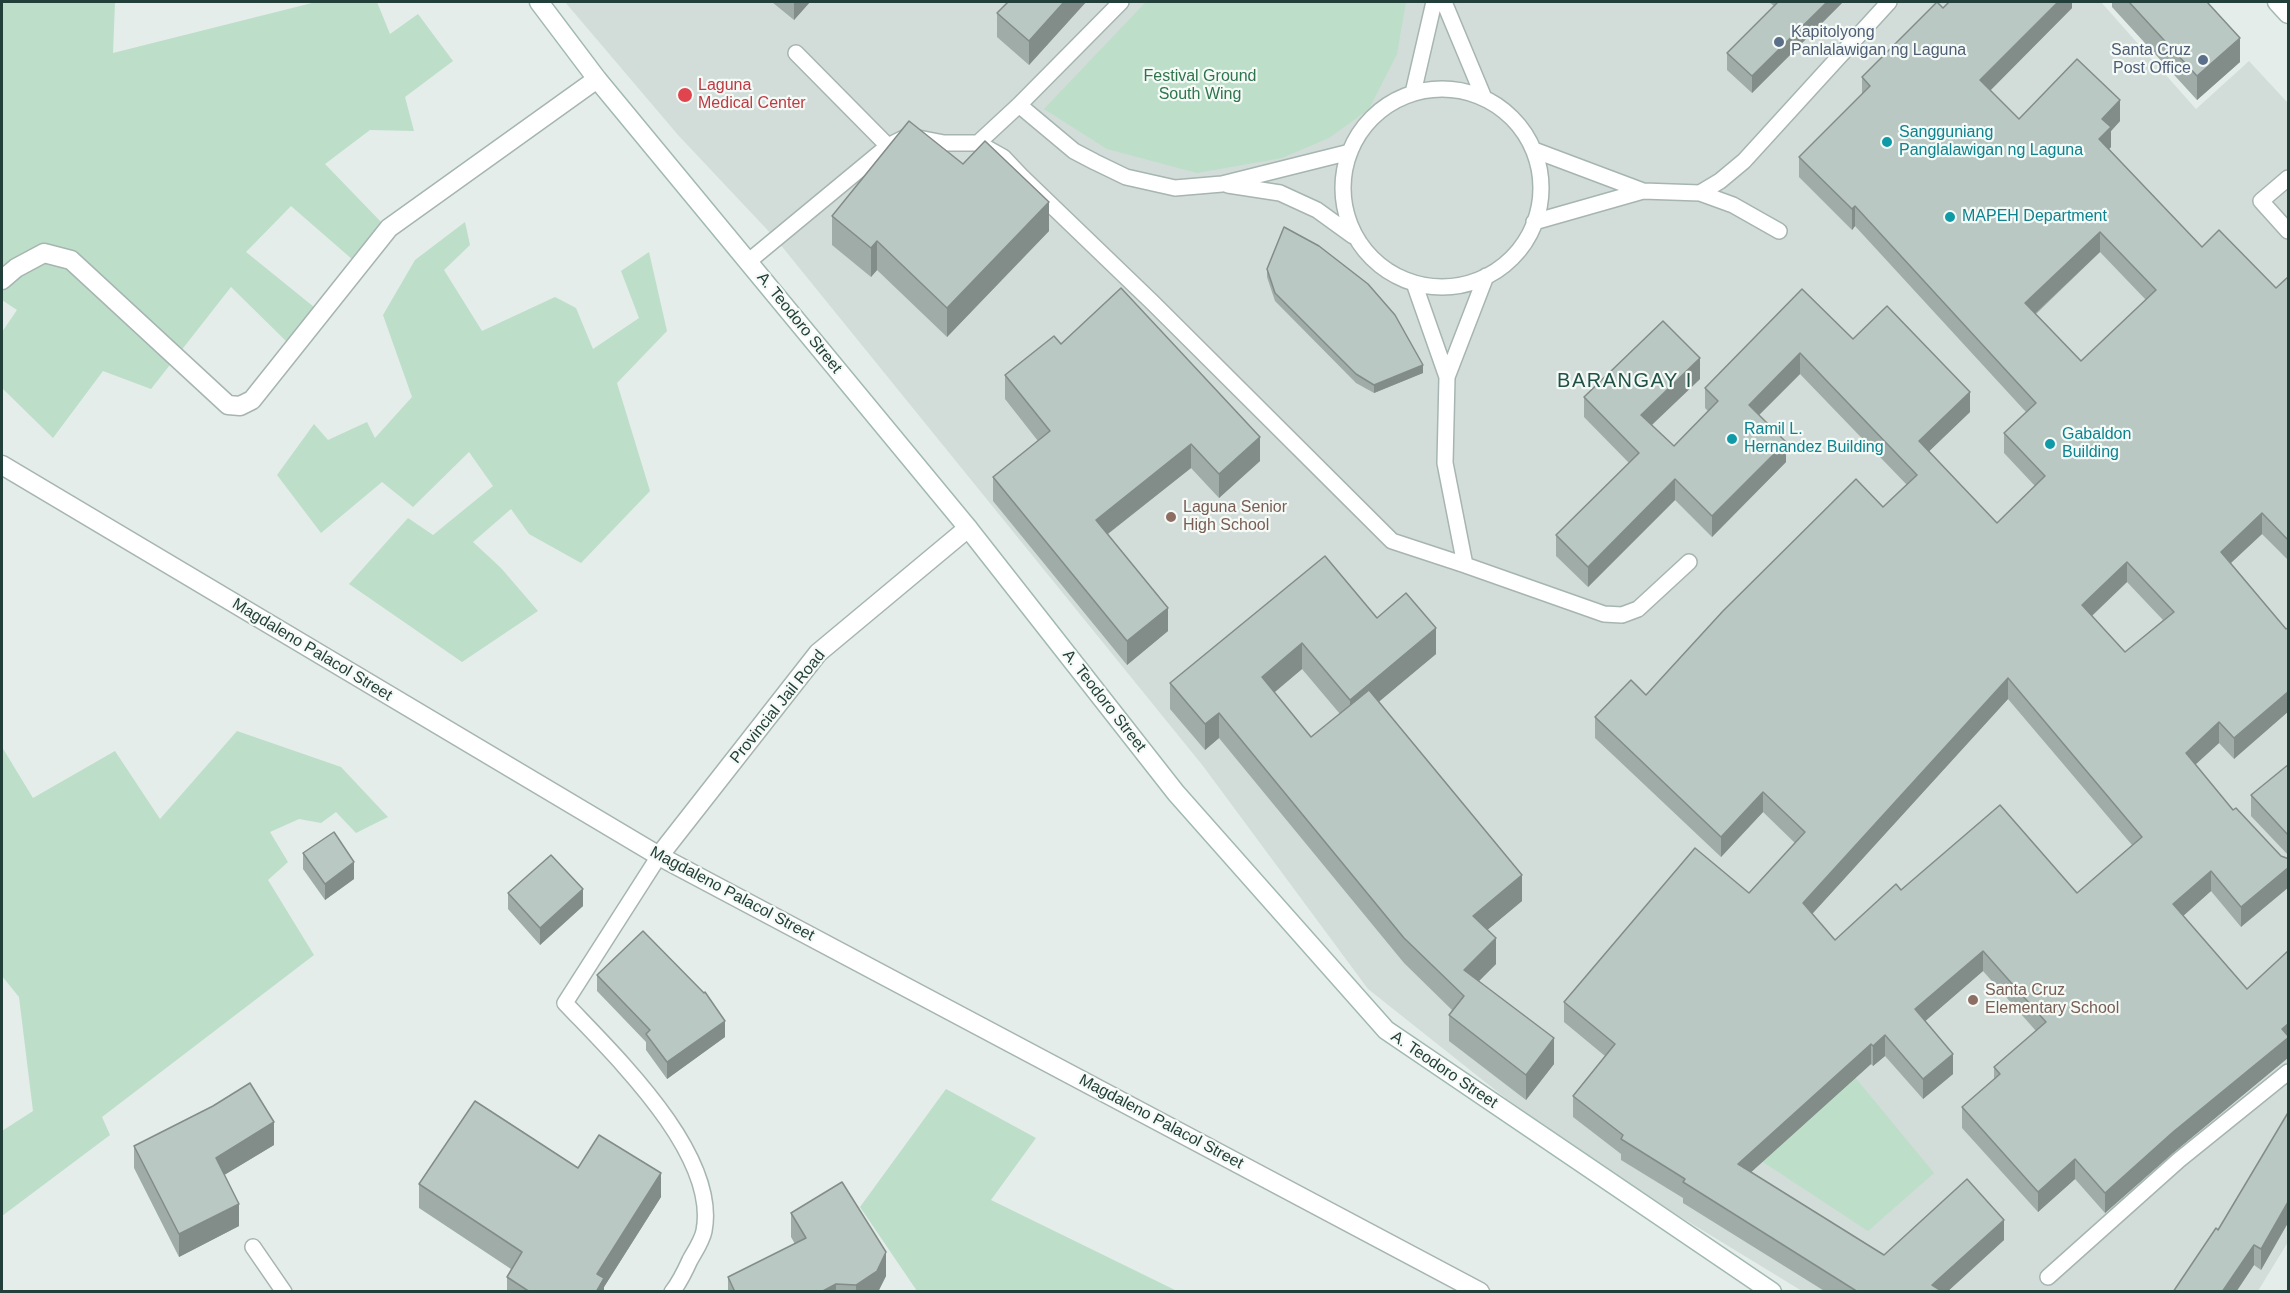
<!DOCTYPE html>
<html>
<head>
<meta charset="utf-8">
<style>
  body { margin:0 }
  #map { position:relative; width:2290px; height:1293px; overflow:hidden; background:#e4edea; font-family:Helvetica,sans-serif }
  canvas { display:block }
  .frame { position:absolute; inset:0; border:3px solid #233f39; pointer-events:none }
</style>
</head>
<body>
<div id="map">
<canvas width="2290" height="1293"></canvas>
<div class="frame"></div>
</div>
<script>
const c = document.querySelector('canvas').getContext('2d');
c.lineJoin = 'round';
function fillPath(path, color) {
  c.fillStyle = color;
  c.fill(path, 'evenodd');
}
function strokePath(path, color, width, dash) {
  c.strokeStyle = color;
  c.lineWidth = width;
  c.lineCap = dash ? 'butt' : 'round';
  c.setLineDash(dash || []);
  c.stroke(path);
}
function label(font, color, halo, rows, align = 'center') {
  c.font = font + ' Helvetica,sans-serif';
  c.lineWidth = 4.5;
  c.setLineDash([]);
  c.textBaseline = 'middle';
  c.strokeStyle = halo;
  c.fillStyle = color;
  for (const [text, x, y, turn = 0] of rows) {
    c.save();
    c.translate(x, y);
    c.rotate((+turn || 0) * Math.PI / 180);
    c.textAlign = isNaN(turn) ? turn : align;
    if (halo) c.strokeText(text, 0, 0);
    c.fillText(text, 0, 0);
    c.restore();
  }
}
fillPath(new Path2D(`
  M565,2H2101L2196,109L2249,61L2288,103V655L2267,687L2288,712V1242L2258,1291H1802L1679,1216L1543,1128L1368,989L1203,766L775,238L678,135Z`), '#d2ddd9');
fillPath(new Path2D(`
  M2,2H115L113,53L316,2H377L390,34L418,14L453,61L405,97L414,131L370,130L325,164L382,223L353,260L291,206L246,252L314,307L287,342L231,287L151,389L103,371L53,438L2,388V332L17,310L2,300Z
  M1146,2H1406L1397,54L1369,109L1329,138L1282,158L1197,173L1107,149L1044,109Z
  M465,222L470,245L444,270L482,331L555,297L576,308L593,349L639,318L621,271L649,252L667,331L617,383L650,491L581,563L529,534L511,509L473,542L501,568L538,611L462,662L349,584L408,518L433,535L493,486L469,452L413,507L382,482L321,533L277,475L314,424L328,440L367,422L375,438L412,397L383,315L415,260Z
  M237,731L341,767L388,817L356,833L336,812L321,823L299,819L270,832L288,862L268,880L314,955L102,1117L110,1135L2,1216V1131L33,1111L19,997L2,976V747L33,798L115,751L160,819Z
  M1839,1058L1934,1173L1868,1231L1731,1141Z
  M946,1089L1036,1138L991,1200L1177,1291H917L860,1207Z`), '#bddec8');
const lane = new Path2D(`
  M1444,2L1484,98
  M796,53L888,146L908,136L944,143H978L1019,105L1121,2
  M1343 188a99 99 0 1 1 198 0a99 99 0 1 1-198 0Z
  M1413,93L1434,2
  M1019,105L1074,151L1095,162L1126,177L1175,188L1222,184L1350,152
  M978,143L1003,157L1021,176L1153,303L1392,541L1465,565L1445,463L1447,377L1414,283
  M1534,150L1643,191
  M2288,178L2261,201L2288,231
  M1228,185L1280,193L1317,210L1353,236
  M1700,193L1720,181L1744,161L1889,2
  M1534,222L1643,191L1700,193L1733,205L1779,231
  M749,261L888,146
  M1447,377L1486,276
  M1465,565L1604,614L1622,615L1638,609L1689,562
  M659,856L565,1003C614,1055 719,1154 704,1231C702,1241 695,1251 690,1260C685,1271 680,1282 672,1292
  M253,1247L284,1292
  M2048,1277L2179,1160L2288,1072`);
const street = new Path2D(`
  M2,280L16,268L44,253L71,260L228,405L240,406L252,400L389,228L597,79
  M2,465L659,856L1480,1292
  M659,856L818,653L968,528`);
const secondary = new Path2D(`
  M539,2L597,79L968,528L1176,793L1386,1030L1772,1292
  M2277,2L2288,14`);
strokePath(lane, '#a6b5b1', 18);
strokePath(street, '#a6b5b1', 21);
strokePath(secondary, '#a2b9b2', 21);
strokePath(lane, '#fff', 15);
strokePath(street, '#fff', 18);
strokePath(secondary, '#fff', 18);
fillPath(new Path2D(`
  M772,2H810L794,20Z
  M1008,2H1086L1029,65L997,37V13Z
  M1769,2H1843L1752,93L1727,70V53L1774,6Z
  M2072,2V8L1990,90L2019,119L2120,121L2111,131V147L2109,149L2202,247L2276,288L2289,276V561L2262,534L2231,563L2286,629L2234,759L2219,743L2195,765L2233,810L2281,856L2241,927L2211,891L2183,916L2247,989L2289,950V1057L2173,1153L2105,1213L2075,1179L2038,1212L1962,1128V1107L1994,1079V1067L2036,1031L1983,971L1925,1021L1953,1074L1923,1099L1885,1056L1873,1066L1871,1064L1751,1172L1884,1255L2004,1240L1947,1292H1826L1683,1203V1198L1621,1160V1154L1573,1117V1096L1605,1056L1564,1022V1002L1749,893L1795,843L1763,812L1721,857L1595,738V717L1646,695L1883,507L1907,485L1800,374L1759,415L1786,462L1712,537L1675,500L1588,587L1556,556V535L1629,463L1584,417V397L1700,379L1652,425L1674,446L1708,411L1705,408V388L1802,289L1853,339L1970,412L1929,451L1997,523L2035,486L2004,453V433L2026,412L1855,226L1852,230L1799,177V157L1862,94V77L1943,8ZM2100,252L2146,300L2081,361L2036,314ZM2127,582L2163,620L2125,652L2092,616ZM2008,699L2132,845L2077,893L1901,890L1835,940L1812,914Z
  M2112,2H2207L2240,62L2197,100L2112,7Z
  M832,216L1049,231L947,337L877,270L871,277L832,245Z
  M1267,269L1423,373L1374,393L1356,383L1275,301L1267,277Z
  M1061,344L1260,461L1219,498L1191,468L1108,534L1168,631L1127,665L993,501V477L1038,441L1005,399V375Z
  M1377,618L1436,654L1379,701L1522,901L1487,930L1496,964L1479,981L1554,1064L1526,1100L1449,1041V1015L1452,1010L1404,963L1219,738L1205,750L1170,709V683ZM1302,669L1340,714L1311,737L1274,692Z
  M2289,764V856L2251,816V795Z
  M303,853L354,879L325,900L303,869Z
  M508,893L583,906L540,945L508,909Z
  M597,975L725,1037L667,1079L646,1050V1042L597,991Z
  M2289,1111V1221L2261,1270L2254,1265L2236,1292H2173L2218,1230Z
  M274,1145L224,1175L239,1226L179,1257L134,1168V1146Z
  M578,1168L661,1197L604,1287V1292H507V1277L511,1269L419,1208V1184Z
  M791,1213L886,1276L878,1292H728V1277L795,1244L791,1237Z`), '#9faca8');
fillPath(new Path2D(`
  M794,2H810L794,20Z
  M1064,2H1086L1029,65V41Z
  M1827,2H1843L1752,93V76Z
  M2058,2H2072V8L1980,101V80Z
  M2240,38V62L2197,100V76Z
  M2120,100V121L2111,131V147L2099,159V139L2102,119Z
  M1049,202V231L947,337V308Z
  M1855,206V226L1852,230V209Z
  M2100,232V252L2025,323V303Z
  M877,241V270L871,277V248Z
  M1800,353V374L1749,425V405Z
  M1700,358V379L1641,435V415Z
  M1423,365V373L1374,393V385Z
  M1970,392V412L1919,461V441Z
  M1260,437V461L1219,498V474Z
  M1786,442V462L1712,537V516Z
  M1191,444V468L1096,543V520Z
  M1675,479V500L1588,587V567Z
  M2262,513V534L2221,572V552Z
  M2127,562V582L2082,625V605Z
  M1168,608V631L1127,665V641Z
  M1436,628V654L1350,726V700Z
  M1302,643V669L1262,703V677Z
  M2008,678V699L1803,924V903Z
  M2289,691V711L2234,759V738Z
  M1219,713V738L1205,750V724Z
  M2219,722V743L2186,773V753Z
  M1763,792V812L1721,857V837Z
  M354,862V879L325,900V884Z
  M2289,867V887L2241,927V907Z
  M2211,871V891L2173,925V904Z
  M1522,875V901L1473,942V916Z
  M583,889V906L540,945V928Z
  M1496,938V964L1464,996V970Z
  M1983,951V971L1915,1030V1009Z
  M725,1021V1037L667,1079V1062Z
  M2289,1023V1057L2173,1153L2105,1213V1193Z
  M1885,1035V1056L1873,1066V1046Z
  M1554,1038V1064L1526,1100V1075Z
  M1871,1044V1064L1738,1184V1164Z
  M1953,1054V1074L1923,1099V1079Z
  M274,1122V1145L216,1180V1158Z
  M2075,1159V1179L2038,1212V1192Z
  M661,1173V1197L604,1287V1292H596L597,1274Z
  M2289,1200V1221L2261,1270V1249Z
  M239,1204V1226L179,1257V1234Z
  M2004,1220V1240L1947,1292H1932V1285Z
  M2254,1245V1265L2236,1292H2222Z
  M886,1252V1276L878,1292H856V1285Z
  M836,1284V1292H821Z`), '#828c88');
const building = new Path2D(`
  M1008,2H1064L1029,41L997,13Z
  M1778,2H1827L1752,76L1727,53Z
  M1937,2L1943,8L1949,2H2058L1980,80L2019,119L2077,59L2120,100L2102,119L2111,127L2099,139L2202,247L2219,230L2276,288L2289,276V541L2262,513L2221,552L2286,629L2289,627V691L2234,738L2219,722L2186,753L2233,810L2236,808L2281,856L2289,859V867L2241,907L2211,871L2173,904L2247,989L2289,950V1023L2282,1029L2289,1037L2173,1132L2105,1193L2075,1159L2038,1192L1962,1107L2000,1074L1994,1067L2046,1022L1983,951L1915,1009L1953,1054L1923,1079L1885,1035L1873,1046L1871,1044L1738,1164L1884,1255L1967,1179L2004,1220L1932,1285L1943,1292H1858L1683,1182L1685,1179L1621,1139L1623,1135L1573,1096L1615,1044L1564,1002L1695,848L1749,893L1805,832L1763,792L1721,837L1595,717L1631,680L1646,695L1723,611L1856,479L1883,507L1917,475L1800,353L1749,405L1786,442L1712,516L1675,479L1588,567L1556,535L1639,453L1584,397L1663,321L1700,358L1641,415L1674,446L1718,401L1705,388L1802,289L1853,339L1887,306L1970,392L1919,441L1997,523L2045,476L2004,433L2036,403L1855,206L1852,209L1799,157L1870,86L1862,77ZM2100,232L2156,290L2081,361L2025,303ZM2127,562L2174,612L2125,652L2082,605ZM2008,678L2142,837L2077,893L2000,805L1901,890L1896,884L1835,940L1803,903Z
  M2129,2H2207L2240,38L2197,76Z
  M909,121L963,164L985,141L1049,202L947,308L877,241L871,248L832,216Z
  M1284,227L1319,246L1368,284L1395,315L1423,365L1374,385L1356,374L1275,293L1267,269Z
  M1121,288L1260,437L1219,474L1191,444L1096,520L1168,608L1127,641L993,477L1050,431L1005,375L1054,336L1061,344Z
  M1325,556L1377,618L1406,593L1436,628L1350,700L1302,643L1262,677L1311,737L1369,690L1522,875L1473,916L1496,938L1464,970L1554,1038L1526,1075L1449,1015L1464,996L1404,938L1219,713L1205,724L1170,683Z
  M2289,764V836L2251,795Z
  M334,832L354,862L325,884L303,853Z
  M551,855L583,889L540,928L508,893Z
  M643,931L704,993L705,992L725,1021L667,1062L646,1034L650,1030L597,975Z
  M250,1083L274,1122L216,1158L239,1204L179,1234L134,1146L213,1106Z
  M475,1101L578,1168L599,1135L661,1173L597,1274L604,1278L596,1292H530L507,1277L522,1252L419,1184Z
  M2289,1111V1200L2261,1249L2254,1245L2222,1292H2173L2216,1228L2218,1230Z
  M842,1182L886,1252L877,1271L856,1285L836,1284L821,1292H735L728,1277L806,1238L791,1213Z`);
fillPath(building, '#b9c8c3');
strokePath(building, '#828c88', 1.5);
for (const [x, y, r, color] of [
  [1779,42,6,"#5c6f8a"],
  [2203,60,6,"#5c6f8a"],
  [685,95,8,"#e0444e"],
  [1887,142,6,"#0f9aa8"],
  [1950,217,6,"#0f9aa8"],
  [1732,439,6,"#0f9aa8"],
  [2050,444,6,"#0f9aa8"],
  [1171,517,6,"#8d6e63"],
  [1973,1000,6,"#8d6e63"]
]) {
  const dot = new Path2D();
  dot.arc(x, y, r, 0, 2 * Math.PI);
  c.fillStyle = color;
  c.fill(dot);
  strokePath(dot, '#f5faf7', 2);
}
label('16px', '#4e5e75', '#f5faf7', [
  ["Kapitolyong",1791,33],
  ["Panlalawigan ng Laguna",1791,51],
  ["Santa Cruz",2191,51,"right"],
  ["Post Office",2191,69,"right"]
], 'left');
label('16px', '#2e754d', '#f5faf7', [
  ["Festival Ground",1200,77],
  ["South Wing",1200,95]
]);
label('16px', '#be3a42', '#f5faf7', [
  ["Laguna",698,86],
  ["Medical Center",698,104]
], 'left');
label('16px', '#0d838f', '#f5faf7', [
  ["Sangguniang",1899,133],
  ["Panglalawigan ng Laguna",1899,151],
  ["MAPEH Department",1962,217],
  ["Ramil L.",1744,430],
  ["Hernandez Building",1744,448],
  ["Gabaldon",2062,435],
  ["Building",2062,453]
], 'left');
label('16px', '#233f39', '#f5faf7', [
  ["A. Teodoro Street",799,323,51],
  ["Magdaleno Palacol Street",312,650,31],
  ["A. Teodoro Street",1104,701,52],
  ["Provincial Jail Road",778,707,-51],
  ["Magdaleno Palacol Street",732,894,28],
  ["A. Teodoro Street",1444,1070,34],
  ["Magdaleno Palacol Street",1161,1122,28]
]);
label('16px', '#785e54', '#f5faf7', [
  ["Laguna Senior",1183,508],
  ["High School",1183,526],
  ["Santa Cruz",1985,991],
  ["Elementary School",1985,1009]
], 'left');
c.letterSpacing = '1.5px';
label('20px', '#1f5147', '#f5faf7', [
  ["BARANGAY I",1625,381]
]);
c.letterSpacing = '0px';
</script>
</body>
</html>
